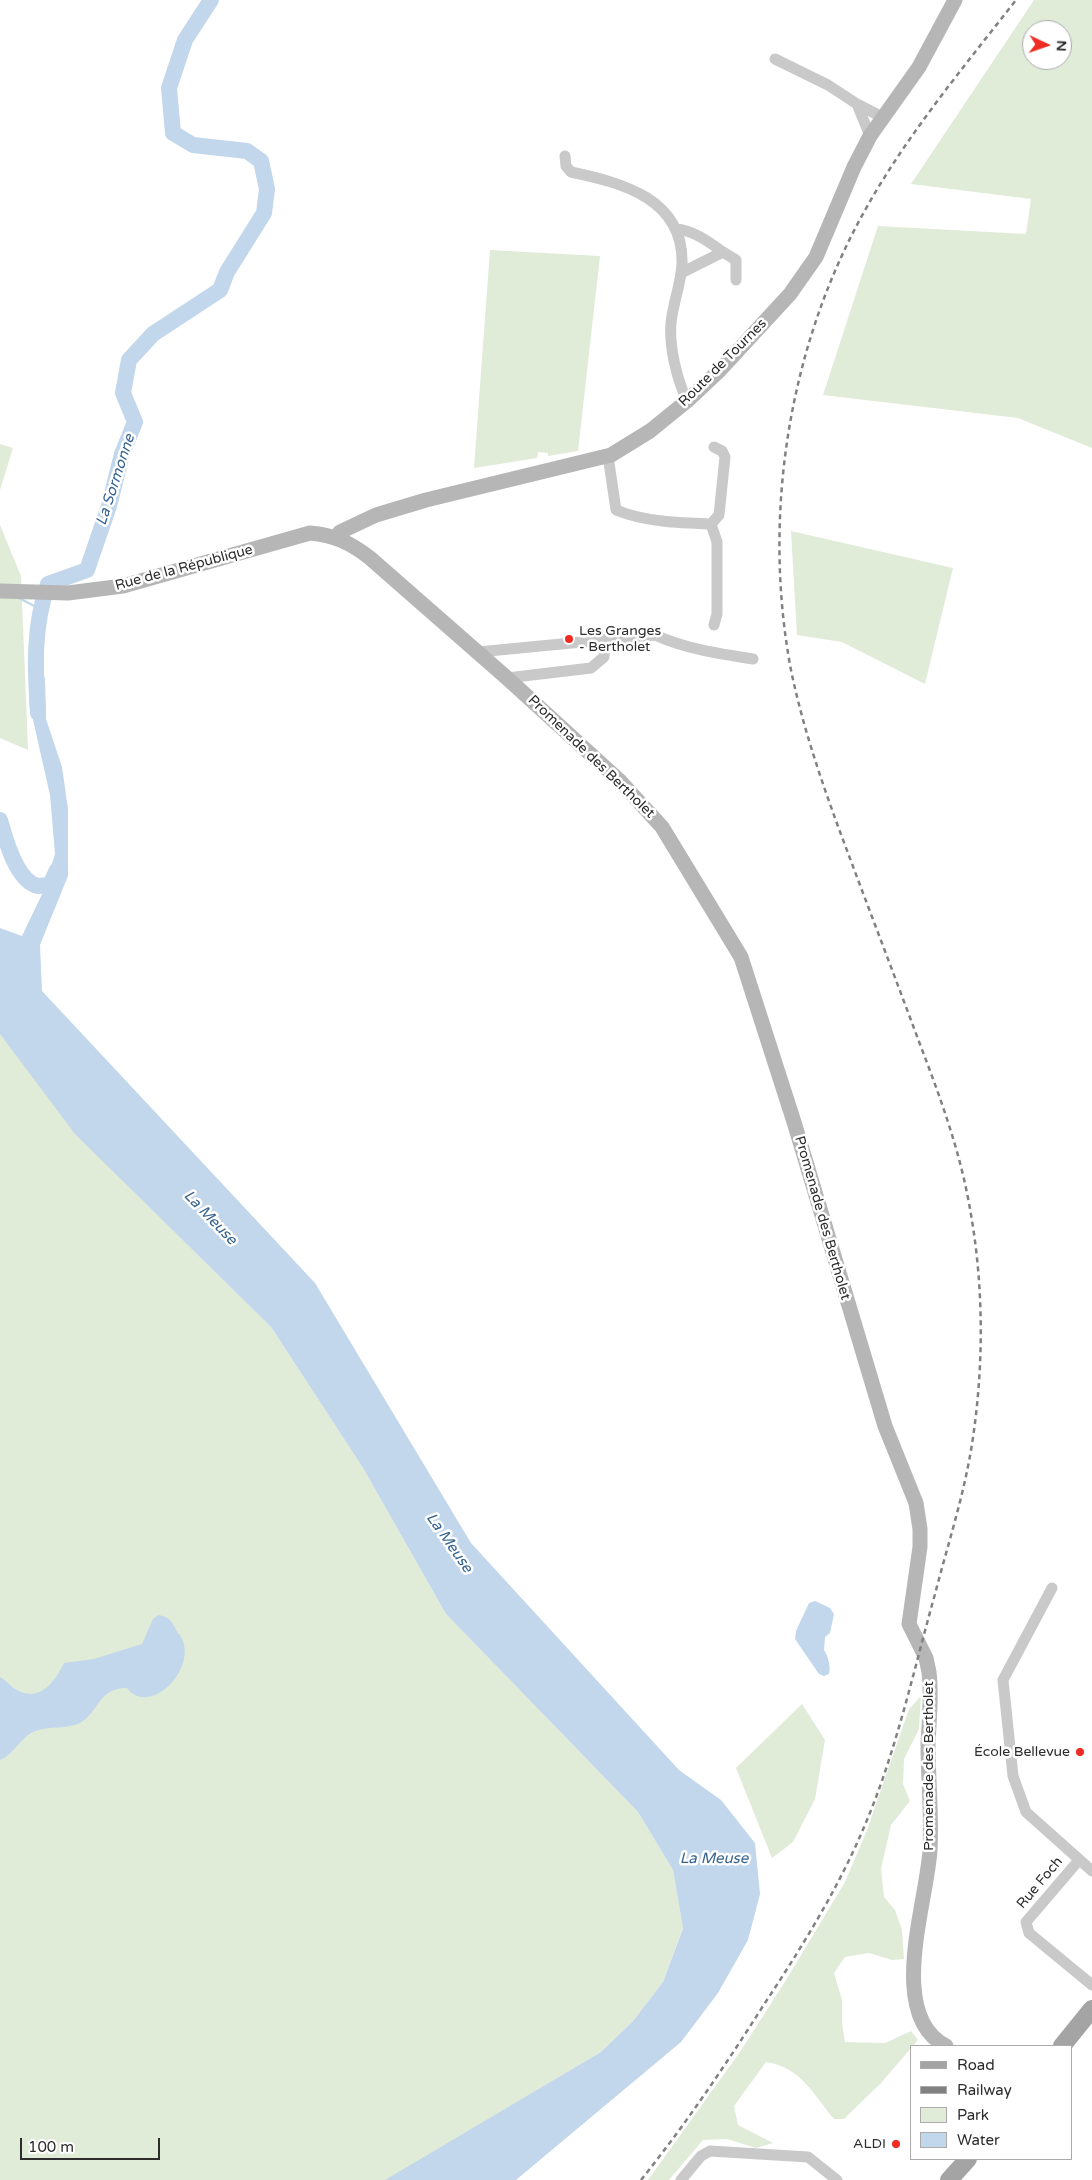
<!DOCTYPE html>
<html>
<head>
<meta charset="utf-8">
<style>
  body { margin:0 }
  #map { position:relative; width:1092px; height:2180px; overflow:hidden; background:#fff; font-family:"Varela Round",sans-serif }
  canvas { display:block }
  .legend { position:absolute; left:910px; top:2045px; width:162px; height:115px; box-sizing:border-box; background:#fff; border:1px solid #ababab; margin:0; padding:6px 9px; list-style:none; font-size:15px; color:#2c2c2c }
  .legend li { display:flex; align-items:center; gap:10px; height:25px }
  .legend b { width:25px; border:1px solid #ababab }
  .north { position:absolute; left:1022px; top:20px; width:50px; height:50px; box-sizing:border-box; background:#fff; border:1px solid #ababab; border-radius:50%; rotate:93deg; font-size:14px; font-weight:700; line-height:20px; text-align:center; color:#2c2c2c }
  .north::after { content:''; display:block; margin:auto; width:18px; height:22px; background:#ee2c23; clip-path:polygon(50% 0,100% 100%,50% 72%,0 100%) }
  .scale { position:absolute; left:20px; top:2138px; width:140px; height:22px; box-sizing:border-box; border:2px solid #2c2c2c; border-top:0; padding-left:6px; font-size:15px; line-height:18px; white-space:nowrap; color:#2c2c2c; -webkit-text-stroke:4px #fff; paint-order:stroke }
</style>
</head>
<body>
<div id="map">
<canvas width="1092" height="2180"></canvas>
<ul class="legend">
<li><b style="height:6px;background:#a4a4a4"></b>Road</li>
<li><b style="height:6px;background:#818181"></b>Railway</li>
<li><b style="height:14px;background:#e0ebd8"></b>Park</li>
<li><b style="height:14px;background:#c2d7ec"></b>Water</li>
</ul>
<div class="north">N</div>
<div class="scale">100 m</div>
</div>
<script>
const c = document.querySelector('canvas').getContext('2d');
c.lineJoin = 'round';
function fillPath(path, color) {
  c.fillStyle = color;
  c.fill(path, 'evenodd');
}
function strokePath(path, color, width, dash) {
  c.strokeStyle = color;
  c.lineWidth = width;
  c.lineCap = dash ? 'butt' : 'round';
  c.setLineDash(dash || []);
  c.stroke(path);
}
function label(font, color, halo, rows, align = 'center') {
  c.font = font + ' "Varela Round",sans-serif';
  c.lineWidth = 5;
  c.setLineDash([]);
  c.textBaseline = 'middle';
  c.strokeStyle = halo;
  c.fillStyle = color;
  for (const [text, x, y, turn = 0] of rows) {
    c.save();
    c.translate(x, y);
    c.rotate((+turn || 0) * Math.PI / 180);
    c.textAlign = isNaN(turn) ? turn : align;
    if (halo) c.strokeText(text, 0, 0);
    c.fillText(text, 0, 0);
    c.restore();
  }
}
fillPath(new Path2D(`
  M1034,0H1092V448L1018,418L823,395L878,226L1026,234L1031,199L911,184ZM1032,30H1062V60H1032Z
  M490,250L600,256L578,451L548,456V453L538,452L537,458L474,468Z
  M0,444L13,448L0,490Z
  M0,525L21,576L28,750L0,738Z
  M791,531L953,568L925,684L842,642L797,635Z
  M0,1034L105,1163L271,1327L363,1468L446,1614L638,1812L673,1870L683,1927L663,1982L633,2021L601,2052L387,2180H0Z
  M921,1696L919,1729L904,1759L903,1784L910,1801L891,1825L881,1869L884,1897L895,1910L902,1930L904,1959L892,1960L869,1953L845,1957L834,1973L842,2000V2023L845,2042L885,2043L911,2031L918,2040L881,2083L844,2119H834C812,2093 802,2068 766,2062L734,2106L738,2125L773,2143L756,2148L727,2139L703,2140L669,2180H648L742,2049L786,1980L845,1882L867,1830L909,1709Z
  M802,1704L825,1740L815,1799L793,1842L772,1858L736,1768Z`), '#e0ebd8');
fillPath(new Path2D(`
  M45,677L46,719L62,767L68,809V876L40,945L42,991L315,1283L471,1543L679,1770L721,1800L755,1843L760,1894L748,1940L718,1993L681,2042L516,2180H385L601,2052L633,2021L663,1982L683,1928L673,1870L638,1812L446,1614L363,1468L271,1327L75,1134L0,1034V928L22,936L44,890L55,854L50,795L29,702Z
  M815,1601L830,1608L834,1614L830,1633L825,1637L824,1650C828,1655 831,1668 829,1674L824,1676L819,1674L795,1639L796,1631L809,1603Z
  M158,1615C172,1617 172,1624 179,1634C202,1665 150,1719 127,1688C98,1688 100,1711 80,1723C69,1729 48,1726 35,1731C20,1737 15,1754 0,1760V1677C6,1680 10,1686 15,1689C40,1704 55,1681 64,1663L94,1659L142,1644L153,1619Z`), '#c2d7ec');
strokePath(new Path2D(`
  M19,598L40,609`), '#c2d7ec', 2.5);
strokePath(new Path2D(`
  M38,713C35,669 33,626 48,584L87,570L109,506L122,454L135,422L123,393L129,360L153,334L220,290L227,272L264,213L267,189L261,161L247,151L193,145L173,133L169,88L185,40L211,0
  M0,820C5,838 16,881 38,886C41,886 46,885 50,885L57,870`), '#c2d7ec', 16);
strokePath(new Path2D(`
  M775,59L828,85L857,104
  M870,136L857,104L882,117
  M565,156L566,166L571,172C623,183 684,199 682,264C681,284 673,303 671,323C669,348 677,379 687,401
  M676,229C693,230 709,242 723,252L681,273
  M723,252L736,260V280
  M608,456L616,510C645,522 680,523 711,524L719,515L725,457L722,451L714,447
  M711,524L717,542V614L714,625
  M478,652L655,635C686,649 720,654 753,659
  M507,678L591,668L604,657L605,639
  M1052,1588L1003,1680L1013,1776L1026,1812L1092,1871
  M1079,1860L1026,1922L1029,1933L1092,1985
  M681,2180L701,2156L710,2151L808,2157L837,2180`), '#c9c9c9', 11);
strokePath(new Path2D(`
  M336,537L340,532L376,515L426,500L611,455L650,431L687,401L720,370L790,294L816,257L854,167L870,136L919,67L955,0
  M0,591L68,593L123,586L310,533C334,535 351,543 370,558L507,678L620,781L662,827L741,957L794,1122L885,1426L916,1503L920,1529V1547L909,1624L926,1658L929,1672C932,1696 929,1720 928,1744C928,1779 932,1815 930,1850C927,1903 886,2015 946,2046`), '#b6b6b6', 15);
strokePath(new Path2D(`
  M1062,2046L1092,2009
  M949,2180L968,2159`), '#a4a4a4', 18);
strokePath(new Path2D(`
  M641,2180C685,2125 725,2066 763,2006C802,1947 840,1886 867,1820C897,1748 914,1669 935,1594C948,1544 964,1495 972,1444C984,1367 984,1286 970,1209C960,1150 939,1094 918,1039C892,969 865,899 839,829C820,777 802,724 791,670C762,517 788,348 864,212C906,136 963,68 1016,0`), '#818181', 2.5, [5, 4]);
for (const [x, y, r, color] of [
  [569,639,5,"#ee2c23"],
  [1080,1752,5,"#ee2c23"],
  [896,2144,5,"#ee2c23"]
]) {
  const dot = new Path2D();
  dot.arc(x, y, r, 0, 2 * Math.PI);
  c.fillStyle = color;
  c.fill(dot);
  strokePath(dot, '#fff', 2);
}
label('14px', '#2c2c2c', '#fff', [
  ["Route de Tournes",723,363,-45],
  ["Rue de la République",184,568,-15],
  ["Promenade des Bertholet",591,757,44],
  ["Promenade des Bertholet",822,1218,74],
  ["Promenade des Bertholet",929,1766,-90],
  ["Rue Foch",1040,1883,-50]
]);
label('14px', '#2c2c2c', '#fff', [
  ["Les Granges",579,631,"left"],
  ["- Bertholet",579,647,"left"],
  ["École Bellevue",1070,1752],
  ["ALDI",886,2144]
], 'right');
label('italic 15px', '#376391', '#fff', [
  ["La Sormonne",116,480,-72],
  ["La Meuse",210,1218,46],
  ["La Meuse",449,1543,55],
  ["La Meuse",714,1859]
]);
</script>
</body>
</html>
